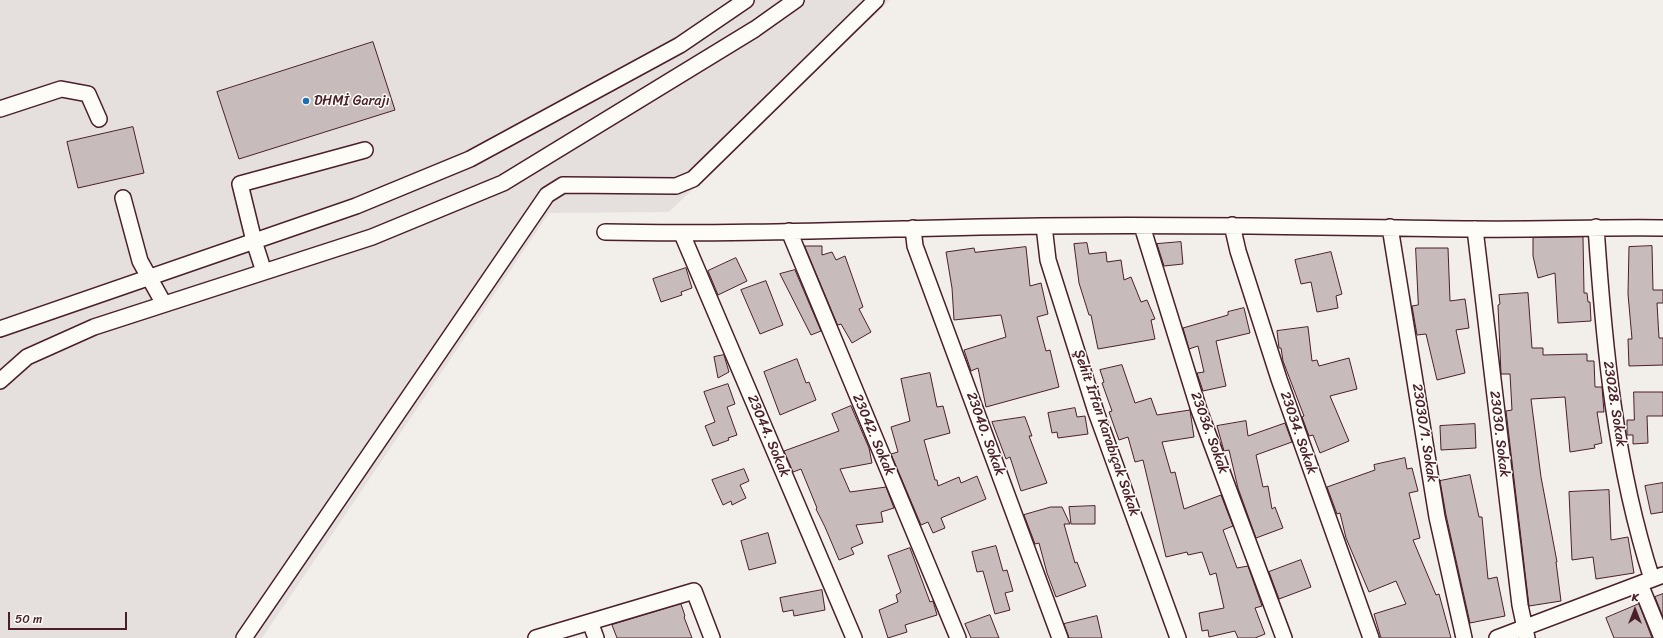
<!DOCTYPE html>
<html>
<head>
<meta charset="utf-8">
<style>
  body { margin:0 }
  #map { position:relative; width:1663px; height:638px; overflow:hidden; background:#f2efeb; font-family:Sriracha,sans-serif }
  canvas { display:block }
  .north { position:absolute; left:1615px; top:590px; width:40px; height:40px; -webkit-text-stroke:3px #fdfcf7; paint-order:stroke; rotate:0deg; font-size:11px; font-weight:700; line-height:16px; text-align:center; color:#4a1f2b }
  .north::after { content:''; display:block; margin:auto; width:14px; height:18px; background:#4a1f2b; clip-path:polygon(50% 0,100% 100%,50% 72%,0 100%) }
  .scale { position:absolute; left:8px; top:612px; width:119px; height:18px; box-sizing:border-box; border:2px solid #4a1f2b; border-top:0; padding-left:5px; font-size:12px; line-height:14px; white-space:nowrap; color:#4a1f2b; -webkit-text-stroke:3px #fdfcf7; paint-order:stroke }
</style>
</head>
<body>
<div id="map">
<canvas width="1663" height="638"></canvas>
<div class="north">K</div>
<div class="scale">50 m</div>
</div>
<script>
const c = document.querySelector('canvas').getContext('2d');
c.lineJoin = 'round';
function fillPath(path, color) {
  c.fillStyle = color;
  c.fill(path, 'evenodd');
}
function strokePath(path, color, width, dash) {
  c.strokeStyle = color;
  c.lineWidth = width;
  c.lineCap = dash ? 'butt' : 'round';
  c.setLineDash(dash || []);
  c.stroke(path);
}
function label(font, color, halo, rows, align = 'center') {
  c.font = font + ' Sriracha,sans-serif';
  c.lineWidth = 3;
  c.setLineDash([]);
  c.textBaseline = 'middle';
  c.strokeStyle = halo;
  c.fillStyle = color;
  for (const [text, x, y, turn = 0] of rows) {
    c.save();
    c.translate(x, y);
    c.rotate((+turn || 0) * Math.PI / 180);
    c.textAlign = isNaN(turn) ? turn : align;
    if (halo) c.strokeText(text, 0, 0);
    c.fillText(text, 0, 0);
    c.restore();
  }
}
fillPath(new Path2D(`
  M0,0H890L669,212L549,213L262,638H0Z`), '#e5dfdd');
const building = new Path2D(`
  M373,42L395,110L239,159L217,92Z
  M133,127L144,173L78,188L67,142Z
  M1583,237L1584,293H1587L1588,302H1590L1591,321L1558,323L1555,273L1538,278L1533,256V238Z
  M1181,242L1183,264L1164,266L1157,244Z
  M1087,243L1089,254L1106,252L1107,262L1121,260L1124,280L1131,277L1141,302L1147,300L1155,319L1151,320L1155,339L1098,349L1091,315H1089L1079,283L1074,244Z
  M805,246H822V255L832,252L836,260L845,256L863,307L859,309L871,332L852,343L841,324L838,325Z
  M1652,246L1653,290H1663V303H1657L1659,338H1663V365L1629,366L1628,339H1632L1628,294L1629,247Z
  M1026,247L1030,286L1041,283L1048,314L1037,317L1046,351L1050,350L1059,387L986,407L978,368L971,371L964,350L1006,337L1001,315L954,320L952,288L946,252L974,248L975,252Z
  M1416,248H1448L1450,301L1465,299L1469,328L1456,330L1465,373L1437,380L1426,334L1417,335L1412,306L1418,305Z
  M1331,252L1342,294L1336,296L1338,308L1317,312L1311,282L1301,284L1295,260Z
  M736,258L747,281L718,295L708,271Z
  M686,268L692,288L681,292L682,295L661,302L653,279Z
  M795,270L821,331L811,335L780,274Z
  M766,281L783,325L760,334L741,290Z
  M1528,293L1532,348H1543V355L1587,354V361H1594L1595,387H1602L1604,412H1597L1602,443L1594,445L1595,448L1570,452L1565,397L1531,399L1541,477L1557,562H1556L1561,601L1529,606L1506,411L1512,410L1510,374H1501L1498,305L1500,304L1499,295Z
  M1244,308L1250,333L1216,341L1226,386L1203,391L1197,373L1204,372L1198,346L1189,349L1183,328L1228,315V312Z
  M1308,327L1312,361L1317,360L1319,366L1349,358L1357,389L1330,396L1349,441L1320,453L1313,435L1309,436L1302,417L1304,416L1283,361L1281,348H1279L1277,331Z
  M724,355L729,372L718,378L714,357Z
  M797,359L806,383L809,382L816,400L780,415L764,372Z
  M1122,365L1135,403L1151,398L1157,415L1190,410L1194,437L1162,442L1171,473L1175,472L1184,509L1221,495L1233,526L1223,530L1237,568L1248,566L1262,606L1255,608L1265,634L1255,638H1238L1235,631L1209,637L1208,630L1202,631L1199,613L1224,608L1216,573L1210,575L1202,552L1188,555L1187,552L1166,557L1143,460L1135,462L1128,437L1119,440L1109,412L1112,411L1102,383L1104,382L1100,370Z
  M930,373L937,407L943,406L950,433L924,440L935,480H937L938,486L959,477L961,483L977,476L986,499L941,518L945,528L933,533L928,522L921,525L891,454L898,452L891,427L910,421L901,379Z
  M728,384L735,404L727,407L737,435L728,438L729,440L713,446L705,426L715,422L704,392Z
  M1634,392H1663V416H1647L1648,443L1633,444V435H1627V420H1634Z
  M851,406L869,448L872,463L840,469L850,492L886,487L894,508L881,512L883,522L856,525L863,543L851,548L854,554L839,560L825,527L816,509L817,508L801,469L793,472L784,451L839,431L832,414Z
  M1075,408L1077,417L1085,416L1088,434L1058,438L1057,432L1052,433L1048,413Z
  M1025,417L1032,436H1029L1047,483L1021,491L1010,457L1006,459L992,422Z
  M1246,421L1248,436L1285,423L1292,442L1256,455L1263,487L1268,486L1272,509L1275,507L1283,528L1256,538L1238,488L1229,450L1224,451L1217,426Z
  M1475,424L1476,448L1441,450L1440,426Z
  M1405,458L1407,469L1412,468L1418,491L1409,493L1420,538L1413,540L1436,595L1439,594L1451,638H1381L1374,614L1406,604L1396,581L1369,592L1346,538L1340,513L1337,514L1327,487L1375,470L1374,465Z
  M744,469L749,481L740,485L746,498L732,505L731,501L723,505L712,480Z
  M1470,475L1479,517H1482L1488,579L1497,577L1505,616L1470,623L1446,515L1440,481Z
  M1663,483V512L1651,514L1645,486Z
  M1609,490L1611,540L1628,537L1634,573L1596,579L1593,557L1572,560L1569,492Z
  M1095,506V524H1071L1069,507Z
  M1051,507H1062L1070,524H1064L1075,563L1077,562L1086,586L1056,597L1047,573L1039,543L1035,544L1024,515Z
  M768,533L776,563L749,570L741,541Z
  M996,546L1003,571L1007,570L1013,591L1005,593L1010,610L995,614L983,571L977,572L972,552Z
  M910,548L930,602L933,601L937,615L905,625L907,632L888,638L879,610L898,602L896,595L901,592L888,556Z
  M1301,560L1311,587L1279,599L1269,572Z
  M822,590L825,610L794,616L793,610L783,612L780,598Z
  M1663,594V617L1655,597Z
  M681,604L685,616L684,617L692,638H617L612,625Z
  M1639,604L1652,638H1614L1606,618Z
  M990,615L999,638H971L965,624Z
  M1097,616L1102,638H1069L1064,624Z`);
fillPath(building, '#c8bbbb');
strokePath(building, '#4a1f2b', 1);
const minor = new Path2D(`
  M0,109L61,89L88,94L99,119
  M123,198L140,261L164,304
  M1232,225L1238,251L1279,379L1371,638
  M1044,226L1048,260L1096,412L1178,638
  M1142,226L1199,410L1284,638
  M1390,227L1437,517L1464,638
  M1596,227C1604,345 1615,465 1652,579
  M913,228L915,246L1060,638
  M1475,229L1520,605L1527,638
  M789,231L958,638
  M605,232C750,235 895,228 1041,226C1184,224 1328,227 1472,229C1535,230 1599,227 1663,228
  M682,234L854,638
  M264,272L254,241L240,184L365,150
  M0,329L356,206L470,159L680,45L746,0
  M0,381L27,357L94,327L372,237L503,183L755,29L796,0
  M1640,584L1662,638
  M590,622L596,638
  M244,638L547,195L563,185L676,186L693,179L876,0
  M536,638L694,591L712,638
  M1497,638L1663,575`);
strokePath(minor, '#4a1f2b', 18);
strokePath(minor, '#fdfcf7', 15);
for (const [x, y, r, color] of [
  [306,101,4,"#1f6fb2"]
]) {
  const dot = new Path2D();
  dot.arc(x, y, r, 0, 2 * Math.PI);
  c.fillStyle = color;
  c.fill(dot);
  strokePath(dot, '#fdfcf7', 1.5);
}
label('14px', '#4a1f2b', '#fdfcf7', [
  ["DHMİ Garajı",314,101]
], 'left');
label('14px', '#4a1f2b', '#fdfcf7', [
  ["23028. Sokak",1614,404,81],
  ["Şehit İrfan Karabıçak Sokak",1106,433,71],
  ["23036. Sokak",1209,433,70],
  ["23034. Sokak",1298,433,71],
  ["23030/1. Sokak",1424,433,81],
  ["23040. Sokak",985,434,70],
  ["23030. Sokak",1499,434,83],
  ["23042. Sokak",873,435,67],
  ["23044. Sokak",768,436,67]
]);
</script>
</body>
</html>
